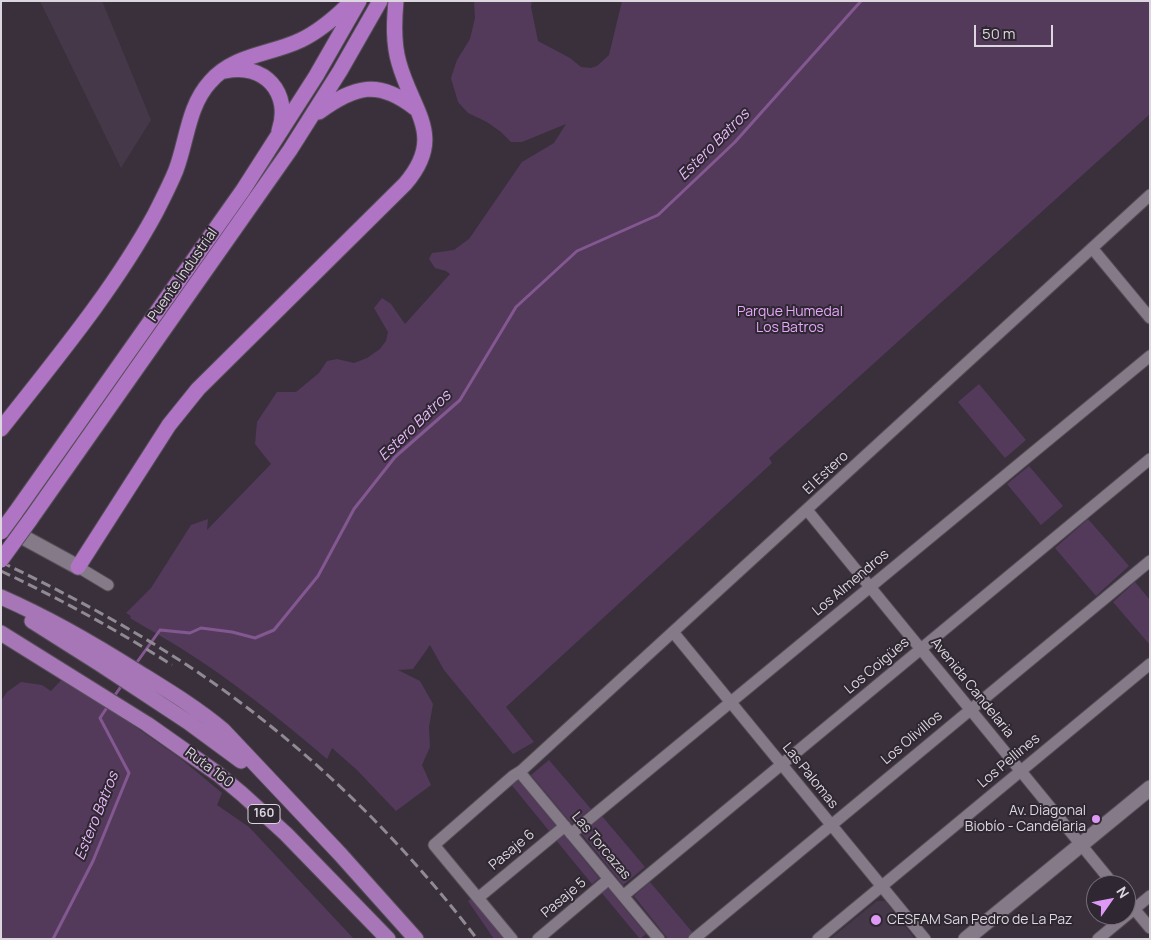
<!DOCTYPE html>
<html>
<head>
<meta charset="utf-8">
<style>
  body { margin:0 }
  #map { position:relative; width:1151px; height:940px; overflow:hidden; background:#39303c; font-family:Manrope,sans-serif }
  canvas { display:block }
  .frame { position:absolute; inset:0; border:2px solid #dcd7de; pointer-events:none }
  .north { position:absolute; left:1086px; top:875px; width:50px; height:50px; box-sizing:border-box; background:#2f2732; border:1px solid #746d77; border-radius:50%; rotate:57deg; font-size:14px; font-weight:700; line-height:20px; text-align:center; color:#dcd7de }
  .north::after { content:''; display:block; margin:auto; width:18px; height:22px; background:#dd99f4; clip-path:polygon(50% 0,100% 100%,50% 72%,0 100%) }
  .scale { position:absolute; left:974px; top:25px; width:79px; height:22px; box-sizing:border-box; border:2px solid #dcd7de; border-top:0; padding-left:6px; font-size:15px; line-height:18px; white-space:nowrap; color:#dcd7de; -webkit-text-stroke:4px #2f2732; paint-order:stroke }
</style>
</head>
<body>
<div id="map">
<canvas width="1151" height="940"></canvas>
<div class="frame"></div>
<div class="north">N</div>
<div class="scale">50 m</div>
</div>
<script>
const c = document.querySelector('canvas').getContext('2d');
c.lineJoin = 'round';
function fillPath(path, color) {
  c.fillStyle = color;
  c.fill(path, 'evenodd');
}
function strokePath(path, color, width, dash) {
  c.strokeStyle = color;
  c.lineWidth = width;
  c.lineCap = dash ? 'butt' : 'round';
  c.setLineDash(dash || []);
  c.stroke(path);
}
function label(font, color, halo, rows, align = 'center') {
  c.font = font + ' Manrope,sans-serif';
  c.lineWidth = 4;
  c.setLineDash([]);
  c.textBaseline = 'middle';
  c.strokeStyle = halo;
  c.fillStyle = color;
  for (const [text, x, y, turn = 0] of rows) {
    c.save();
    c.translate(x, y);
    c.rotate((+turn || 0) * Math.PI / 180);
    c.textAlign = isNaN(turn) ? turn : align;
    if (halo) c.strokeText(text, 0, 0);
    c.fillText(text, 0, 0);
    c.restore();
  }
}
fillPath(new Path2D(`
  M40,1H102L151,120L121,168Z
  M877,901H885L915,939H830Z`), '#453949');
fillPath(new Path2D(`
  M474,1H532L531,7L538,41L570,58L581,67L591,68L597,66L609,55L622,1H1150V114L769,458L772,463L506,707L534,742L513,754L444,670L430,645L413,669L398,670L420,681L433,704L429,727L430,747L422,765L431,785L396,811L357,770L332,748L327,759C280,719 232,680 179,647C163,637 146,628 130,618L131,616L126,613L151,588L191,525L208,519L207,530L271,464L255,444L257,422L277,392H296L319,373L327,361L337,359L354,363L367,358L380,349L386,341L388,332L374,308L382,298L391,304L405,324L450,274L446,271L435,268L429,259L432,253L454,250L469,239L522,162L554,143L566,124L522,142H511L501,132L487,122L468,113L458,102L451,78L457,60L470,39L475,18Z
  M979,384L1026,440L1005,458L958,402Z
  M1029,466L1063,506L1041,525L1007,484Z
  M1088,519L1129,566L1096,596L1055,548Z
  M1135,582L1150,600V645L1113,602Z
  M64,677L180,758L222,793L217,805L249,827L354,939H1V701L7,692L21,682L42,685L51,691Z
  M549,760L591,809L572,824L531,775Z
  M516,778L556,826L550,832L510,783Z
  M602,816L645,867L623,885L581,833Z
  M562,833L599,878L592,884L555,839Z
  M650,882L693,933L686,939H668L634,896Z
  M607,887L646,934L640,939L601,892Z
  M472,898L506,939H494L468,901Z`), '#533a5b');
strokePath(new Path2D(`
  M135,665L160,630L190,633L201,628L232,632L255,638L274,630L318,576L354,509L395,457L460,400L516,307L577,251L658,215L735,142L861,1
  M113,698L122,685
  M53,939L93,861L129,773L100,718L108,706`), '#835891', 3);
const minor = new Path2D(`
  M1092,248L1150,318
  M807,510L1114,885
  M78,567L108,585
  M673,632L925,939
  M521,771L522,775L659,939
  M571,834L1150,356
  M623,896L1150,459
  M478,898L565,826
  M1126,899L1150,928
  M512,939L434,845L513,776L521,771L1150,195
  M538,939L609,879
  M694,939L1150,561
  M818,939L1150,664
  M1098,939L1150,896`);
const secondary = new Path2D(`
  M1,525L78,567
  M966,939L1150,788`);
const trunk = new Path2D(`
  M1,597C49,618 94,644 138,672C167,690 197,708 223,730L340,854L416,939
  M32,621L100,664L188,722L241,761
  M1,633L147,724L218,774L242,794L286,834L388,939`);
const motorway = new Path2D(`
  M225,71C264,62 292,93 279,131
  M319,112C355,86 378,79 415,108
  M1,429C55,360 113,291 155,214C162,200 170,185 176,170C187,141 188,106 210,82C234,54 270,55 301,40C320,31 337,16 352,1
  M15,513L243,190L316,76L359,1
  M30,520L290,150L340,71L380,1
  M78,567L169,425L198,389L405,184C446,136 413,113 399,63C393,43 394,22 396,1`);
strokePath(minor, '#554d57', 13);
strokePath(secondary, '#554d57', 17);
strokePath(trunk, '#554d57', 17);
strokePath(motorway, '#554d57', 17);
strokePath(minor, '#857b88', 11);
strokePath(secondary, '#857b88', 15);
strokePath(trunk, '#a676b7', 15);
strokePath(motorway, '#af74c3', 15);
strokePath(new Path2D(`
  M1,562C82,601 161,644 233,697C325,765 408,848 477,939
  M1,571C60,599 117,630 172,665`), '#908a93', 3, [10, 5]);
const motorwayBridge = new Path2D(`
  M1,532L15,513
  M1,560L30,520`);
strokePath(motorwayBridge, '#554d57', 17, []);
strokePath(motorwayBridge, '#af74c3', 15);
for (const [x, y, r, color] of [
  [1096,819,5,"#dd99f4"],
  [876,920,6,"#dd99f4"]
]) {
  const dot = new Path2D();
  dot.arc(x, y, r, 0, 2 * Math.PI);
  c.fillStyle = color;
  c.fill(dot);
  strokePath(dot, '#2f2732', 2);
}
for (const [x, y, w] of [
  [264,814,32]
]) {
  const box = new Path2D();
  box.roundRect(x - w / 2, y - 9.5, w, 19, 4);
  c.fillStyle = '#2f2732';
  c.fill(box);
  strokePath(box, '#dcd7de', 1);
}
label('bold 12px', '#dcd7de', null, [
  ["160",264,814]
]);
label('14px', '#dcd7de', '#2f2732', [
  ["Puente Industrial",183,275,-55],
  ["El Estero",826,473,-43],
  ["Los Almendros",851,583,-40],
  ["Los Coigües",877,666,-40],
  ["Avenida Candelaria",972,688,51],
  ["Los Olivillos",912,738,-40],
  ["Los Pellines",1009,761,-40],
  ["Ruta 160",209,768,37],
  ["Las Palomas",810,776,51],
  ["Las Torcazas",601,846,50],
  ["Pasaje 6",512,850,-40],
  ["Pasaje 5",564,898,-40]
]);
label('14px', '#e5a8fa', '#2f2732', [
  ["Parque Humedal",790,312],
  ["Los Batros",790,328]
]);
label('14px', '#dcd7de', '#2f2732', [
  ["Av. Diagonal",1086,811],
  ["Biobío - Candelaria",1086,827],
  ["CESFAM San Pedro de La Paz",887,920,"left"]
], 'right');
label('italic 15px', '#eab9fb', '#2f2732', [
  ["Estero Batros",714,145,-45],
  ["Estero Batros",415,426,-44],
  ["Estero Batros",97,816,-68]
]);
</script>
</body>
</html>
